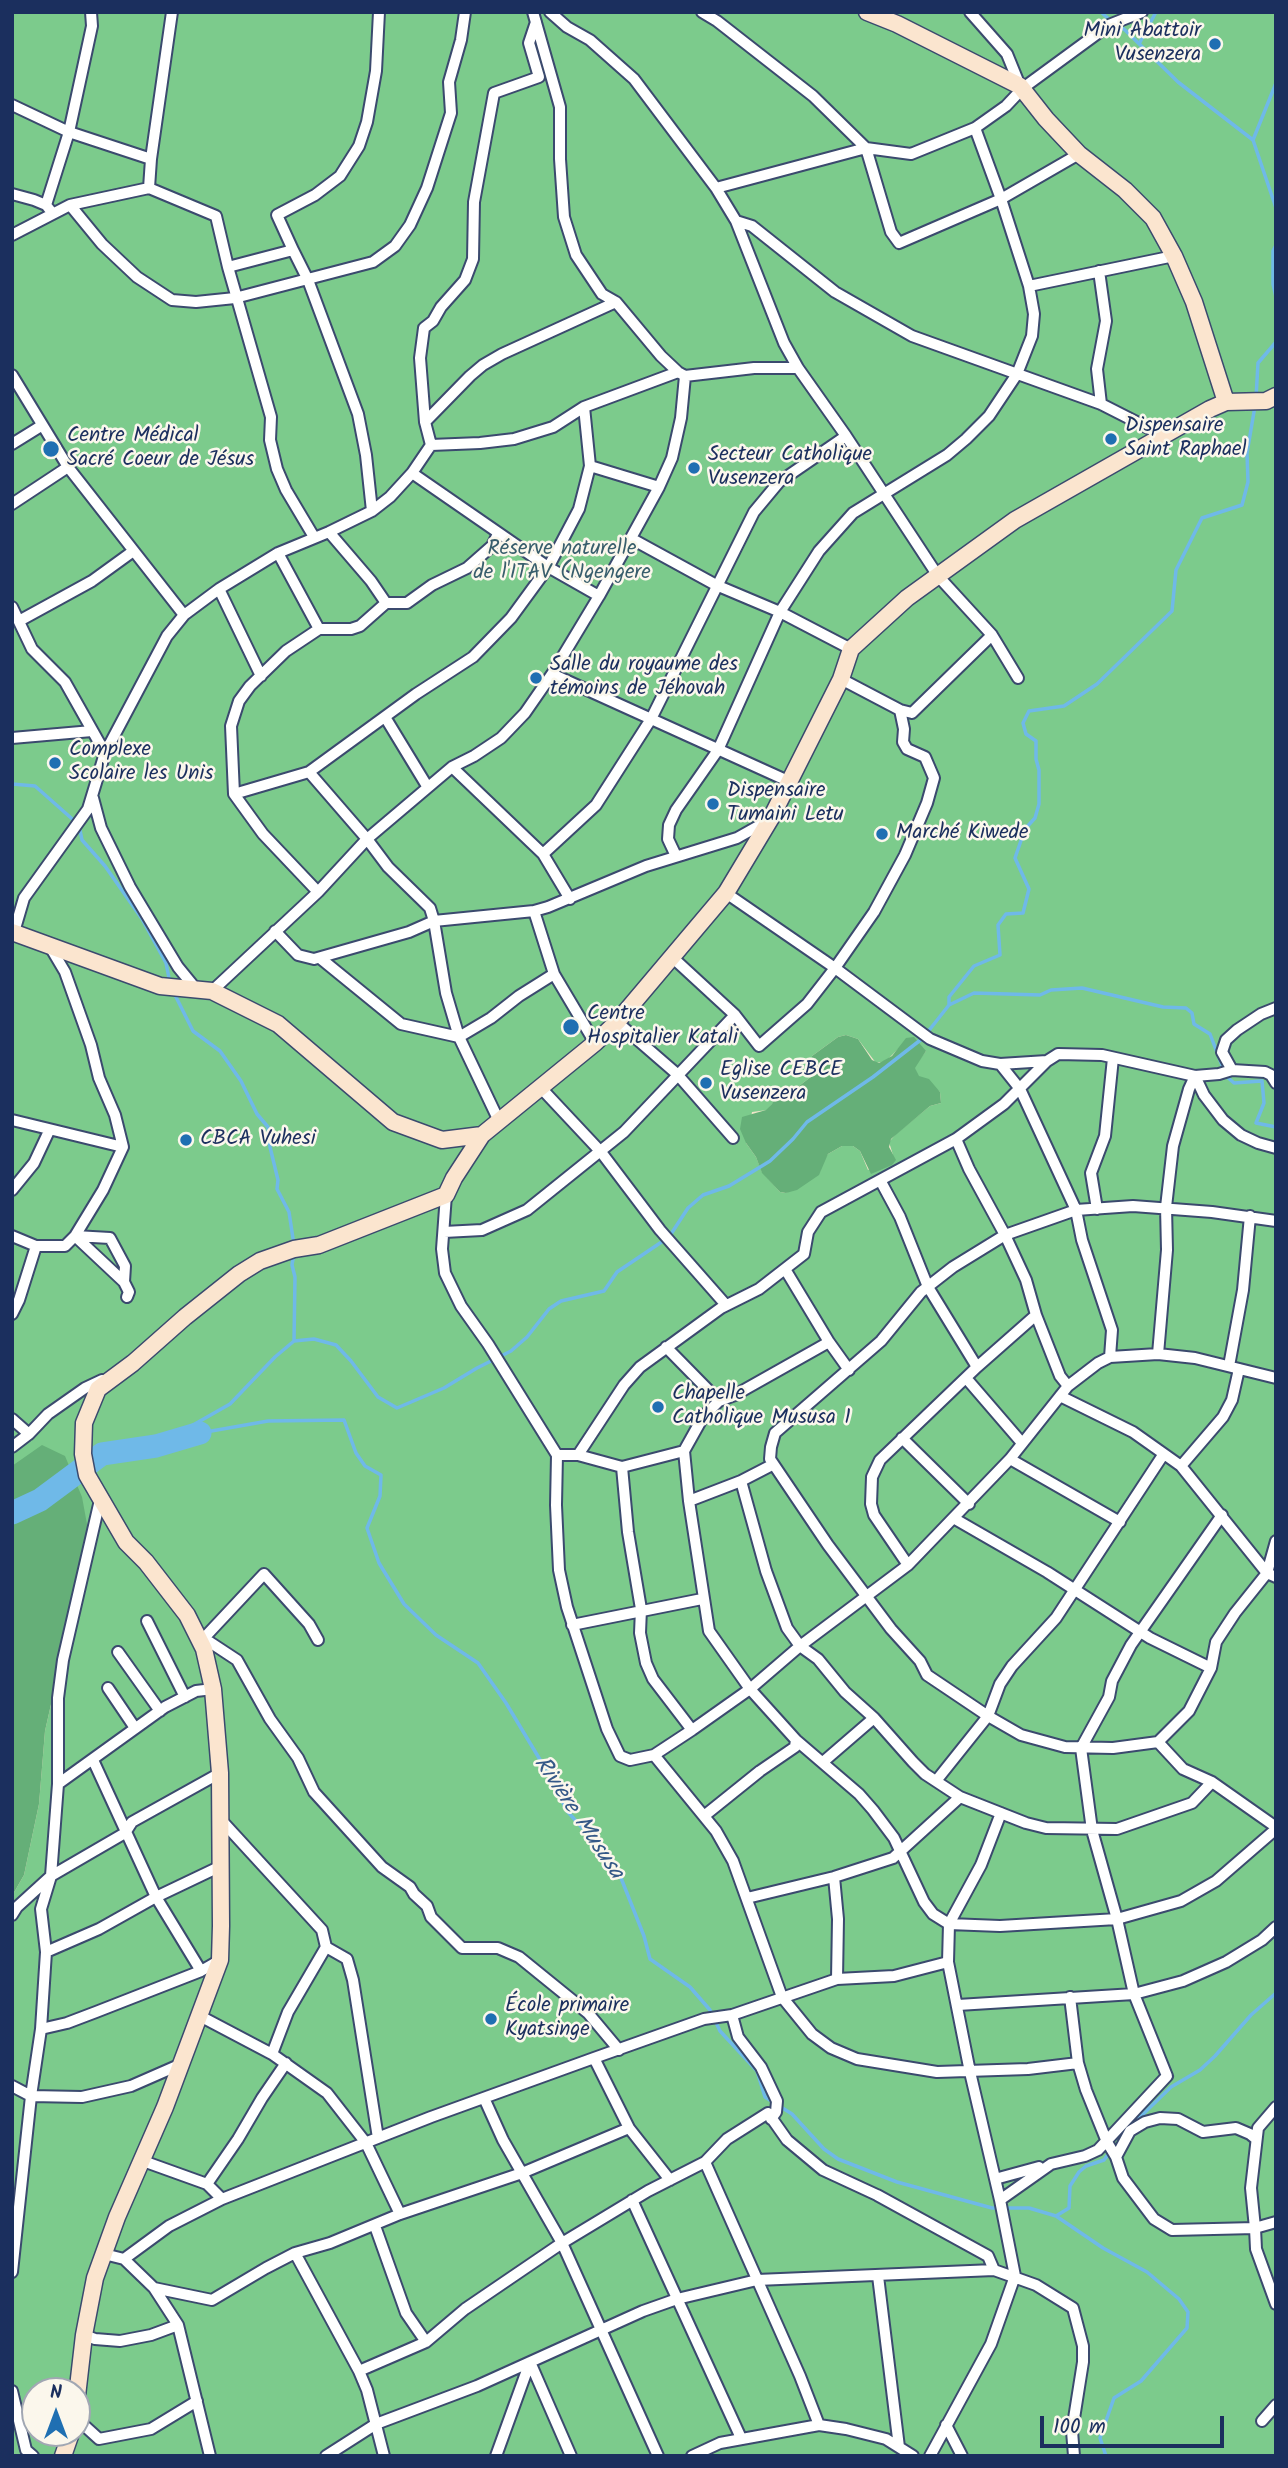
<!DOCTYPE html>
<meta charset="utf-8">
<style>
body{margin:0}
#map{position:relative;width:1288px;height:2468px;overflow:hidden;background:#f0e5c9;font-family:Kalam,sans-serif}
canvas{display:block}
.frame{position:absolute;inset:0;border:14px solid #1b2f5e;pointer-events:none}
.north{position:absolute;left:21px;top:2377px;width:70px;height:70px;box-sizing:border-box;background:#fbf7ec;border:2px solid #a1a7b3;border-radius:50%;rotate:0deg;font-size:19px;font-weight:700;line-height:28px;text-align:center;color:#1b2f5e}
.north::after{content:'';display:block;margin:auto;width:24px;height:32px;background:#1f6fb2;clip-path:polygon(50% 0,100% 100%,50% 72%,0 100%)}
.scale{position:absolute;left:1040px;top:2416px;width:184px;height:32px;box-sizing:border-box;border:4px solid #1b2f5e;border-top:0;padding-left:9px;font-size:21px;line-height:24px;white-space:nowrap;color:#1b2f5e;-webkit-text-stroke:5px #fbf7ec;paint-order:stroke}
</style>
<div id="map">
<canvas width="1288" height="2468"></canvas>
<div class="frame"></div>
<div class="north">N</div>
<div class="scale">100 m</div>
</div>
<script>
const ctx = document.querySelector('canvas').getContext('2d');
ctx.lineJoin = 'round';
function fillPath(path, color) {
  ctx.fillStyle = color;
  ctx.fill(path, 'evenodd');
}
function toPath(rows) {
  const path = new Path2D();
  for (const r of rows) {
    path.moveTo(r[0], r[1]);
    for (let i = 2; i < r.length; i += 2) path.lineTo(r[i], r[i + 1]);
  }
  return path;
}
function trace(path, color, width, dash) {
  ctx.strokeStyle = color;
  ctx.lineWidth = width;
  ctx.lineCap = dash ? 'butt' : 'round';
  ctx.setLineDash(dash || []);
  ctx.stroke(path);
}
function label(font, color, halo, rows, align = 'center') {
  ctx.font = font + ' Kalam,sans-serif';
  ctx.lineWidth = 5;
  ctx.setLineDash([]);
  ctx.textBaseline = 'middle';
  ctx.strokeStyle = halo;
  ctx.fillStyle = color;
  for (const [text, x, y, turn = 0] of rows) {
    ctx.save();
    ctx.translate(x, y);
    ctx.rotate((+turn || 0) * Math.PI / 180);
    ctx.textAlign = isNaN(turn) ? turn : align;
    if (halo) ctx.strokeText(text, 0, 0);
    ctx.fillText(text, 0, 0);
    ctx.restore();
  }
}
fillPath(toPath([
 [12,12,1276,12,1276,2456,12,2456,12,1896,24,1875,39,1804,45,1731,89,1535,12,1466],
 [846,1035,858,1039,876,1063,886,1061,898,1049,926,1051,914,1067,918,1076,940,1092,941,1103,930,1106,896,1134,889,1142,893,1155,868,1170,860,1151,853,1146,842,1146,828,1154,821,1164,820,1172,786,1193,780,1192,762,1172,756,1157,746,1143,752,1112,767,1110,787,1087,799,1086,812,1076,812,1056,838,1037],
 [35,2391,77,2391,77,2433,35,2433]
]), '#7ccb8c');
fillPath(toPath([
 [846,1035,858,1039,872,1060,879,1063,892,1056,906,1038,914,1037,926,1051,915,1068,919,1076,929,1079,940,1092,941,1103,930,1106,891,1139,889,1147,896,1160,892,1165,871,1174,860,1151,853,1146,842,1146,828,1154,819,1175,797,1190,786,1193,780,1192,762,1173,756,1157,746,1143,740,1129,742,1117,766,1110,772,1104,777,1094,787,1087,799,1086,812,1076,812,1056,838,1037],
 [42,1445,65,1456,82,1497,89,1535,45,1731,39,1804,24,1875,12,1896,12,1466]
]), '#65af78');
trace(toPath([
 [1101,12,1111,21],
 [1118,25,1125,30,1178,82,1253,140,1276,208],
 [1139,44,1156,12],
 [1253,140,1276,83],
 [1276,245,1273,251,1273,284,1276,297],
 [1256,398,1258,363,1276,342],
 [12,784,35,786,79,825,82,840,105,866,142,919,166,963,170,983],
 [174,993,193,1031,220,1051,241,1081,257,1114,268,1127,270,1147,278,1180,277,1189,289,1212,294,1245],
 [949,1005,949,997,974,966,1000,955,998,925,1006,914,1023,913,1029,889,1015,858,1025,829,1035,818,1039,804,1039,770,1036,759,1036,741,1026,734,1023,723,1029,711,1064,706,1097,684,1172,611,1176,570,1202,518,1242,505,1248,482,1247,453,1255,406],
 [294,1341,295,1277,292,1265,294,1253],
 [200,1433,268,1421,344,1420,356,1453,365,1466,381,1475,380,1496,367,1528,379,1563,404,1604,436,1635,478,1663,506,1703,548,1773,567,1811,586,1832,621,1878,644,1936,650,1959,690,1987,710,2010,720,2031,757,2071,765,2097,792,2114,824,2149,838,2159,897,2182,992,2208,1029,2208,1056,2216,1103,2248,1147,2272,1179,2299,1188,2312,1187,2328,1141,2381,1114,2398,1100,2438,1106,2456],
 [156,1446,230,1404,275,1357,294,1341,314,1339,336,1345,351,1361,378,1397,397,1408,444,1388,477,1368,511,1351,527,1337,549,1309,561,1301,604,1291,617,1272,669,1237,688,1208,703,1195,729,1186,770,1161,793,1139,807,1122,873,1077,923,1038,949,1005,974,993,1040,995,1051,990,1082,988,1163,1007,1186,1008,1192,1013,1194,1024,1210,1034,1226,1076,1234,1083,1262,1081,1264,1103,1256,1123,1276,1127],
 [1134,2123,1171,2087,1200,2070,1215,2056,1251,2015,1276,1993],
 [1056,2216,1069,2208,1070,2186,1079,2172,1086,2166,1104,2160,1109,2153]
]), '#6fb9e8', 3.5);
trace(toPath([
 [12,1513,40,1500,102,1454,156,1446,200,1433]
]), '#6fb9e8', 23);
const street = toPath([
 [533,12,560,107,560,159,564,217,576,255,602,294,616,302,661,356,678,372,685,376,754,368,798,368],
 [550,12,567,27,590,40,634,79,716,188,736,221,784,343,798,368,846,436,938,576,992,635,1018,678],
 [702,12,717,21,813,96,866,148,891,232,899,243,1001,199,1079,154],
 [970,12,1007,54,1020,86],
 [12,105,69,132,151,159],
 [149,188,216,216,228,267,293,250,277,215,315,195,340,176,359,146,367,122,376,71,379,12],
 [716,188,866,148,911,154,975,128,1006,106,1023,88,1109,25,1142,12],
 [12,194,34,200,46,205,50,210],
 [46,205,69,132,92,26,91,12],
 [70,205,102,244,137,277,172,300,196,302,235,298,373,262,395,246,410,225,427,188,451,113,449,82,461,40,465,12],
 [736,221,752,226,835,292,912,336,1101,404,1164,436],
 [12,235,70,205,149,188,151,159,172,12],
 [293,250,308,280,358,414,366,455,372,511],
 [228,267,271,417,270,440,277,469,286,490,314,537],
 [1099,271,1106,321,1097,369,1101,404],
 [1029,286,1174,256],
 [12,375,68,467,184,615],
 [425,422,470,376,483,365,502,354,616,302],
 [12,444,41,426],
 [431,445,480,443,514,439,553,427,584,407,678,372],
 [590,466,659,487],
 [412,473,548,567,599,596],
 [12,504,68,467],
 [329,532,371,581,386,603],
 [632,539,716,585,780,612,851,649],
 [278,553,319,629],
 [219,589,261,676],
 [12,607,32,649,65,682,105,753],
 [19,621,92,581,132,552],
 [552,674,788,781],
 [900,710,912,713,992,635],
 [385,717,427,786],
 [12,738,92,731],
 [452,767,543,854,570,899],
 [309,772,367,839,388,867,430,908,434,921,534,911,548,907,646,866,737,838,769,820],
 [234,794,309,772,416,694,473,657,511,618,549,566,579,509,590,466,584,407],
 [93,798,101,828,130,887,178,967,196,989],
 [543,854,596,805,651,719,754,512,779,482,846,436],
 [676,856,668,839,669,825,676,810,718,750,780,612,819,551,853,513,947,455,966,439,989,416,1017,374,1032,336,1034,314,1029,286,1001,199,975,128],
 [318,892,263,834,234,794,231,726,239,701,250,686,286,651,319,629,351,629,360,626,386,603,407,603,432,585,467,568,492,546,498,534],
 [726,893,835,968,930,1039,982,1061,1000,1064,1047,1061,1058,1054,1102,1055,1195,1076,1219,1074,1232,1070,1265,1072,1271,1075,1276,1083],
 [534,911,554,974,595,1043],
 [275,931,298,955,314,959,409,932,434,921,446,993,459,1037,499,1121],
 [14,932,24,898,88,809,105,753,167,636,184,615,219,589,278,553,329,532,372,511,390,497,412,473,431,445,425,422,420,358,424,328,433,321,441,307,465,280,473,259,474,202,494,93,539,77,529,43,536,22],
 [49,945,65,972,91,1045,99,1078,115,1115,123,1147,103,1190,75,1236,110,1238,125,1266,124,1282],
 [672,957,735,1015,759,1046,807,1004,835,968,874,912,905,855,927,803,934,778,925,757,907,749,903,742,904,729,900,710,841,679],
 [320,958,401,1024,459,1037,491,1018,519,996,554,974],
 [212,991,318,892,367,839,452,767,474,756,501,738,525,713,552,674,599,596,659,487,672,458,681,418,685,376],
 [617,1022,677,1074,733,1138],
 [1000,1064,1020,1089,1076,1210,1082,1240,1112,1330,1110,1357],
 [1232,1070,1222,1052,1226,1040,1237,1030,1261,1014,1276,1008],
 [1195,1076,1204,1095,1223,1120,1241,1135,1258,1143,1276,1148],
 [541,1088,601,1152,660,1230,726,1305],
 [12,1120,123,1147],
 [956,1139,969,1169,1005,1235,1026,1280,1036,1315,1060,1376,1068,1386],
 [880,1180,900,1217,928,1287,977,1367],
 [12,1190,34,1163,49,1131],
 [446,1195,442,1249,445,1273,461,1306,488,1344,557,1455,556,1505,559,1570,567,1607,607,1729,620,1756,630,1760,654,1755,692,1730,750,1689,800,1646,908,1565,1010,1459,1068,1386,1098,1363,1110,1357,1158,1354,1195,1358,1276,1378],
 [1097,1209,1091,1173,1105,1136,1113,1058],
 [1276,1221,1212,1212,1133,1206,1076,1210,1005,1235,953,1267,921,1292,881,1341,775,1433,771,1447,770,1459,828,1545,891,1629,920,1661,927,1675,988,1716,1021,1735,1065,1747,1113,1748,1158,1742,1189,1711,1211,1668,1216,1642,1235,1613,1267,1573,1276,1541],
 [444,1232,482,1230,527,1210,624,1132,735,1015],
 [12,1236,36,1246,65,1246,75,1236,124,1282,129,1292,127,1297],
 [785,1269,829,1342,735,1395,719,1401,703,1417,684,1451,689,1501,709,1631,750,1689,796,1740,859,1794,873,1810,894,1838,924,1902,933,1914,949,1924,1000,1926,1117,1919,1181,1901,1216,1881,1276,1829],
 [12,1314,19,1300,36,1246],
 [829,1342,849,1370],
 [666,1347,719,1401],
 [1158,1354,1167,1250,1166,1207,1173,1146,1189,1089,1195,1076],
 [1229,1366,1243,1290,1250,1216],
 [966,1378,1022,1443],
 [1060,1396,1133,1432,1181,1466,1267,1573,1276,1577],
 [12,1419,29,1434],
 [902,1438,969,1504],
 [12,1447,29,1434,48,1414,85,1388,102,1380],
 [557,1455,578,1455,622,1467,684,1451],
 [578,1455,624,1385,640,1367,721,1308,759,1289,804,1254,808,1232,821,1212,956,1139,1004,1104,1047,1061],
 [1010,1459,1120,1522],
 [1181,1466,1223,1417,1232,1400,1239,1369],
 [622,1467,628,1532,641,1609,640,1633,646,1663,653,1679,692,1730],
 [741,1481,766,1571,787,1628,800,1646,818,1659,845,1692,874,1718,913,1762,925,1774,960,1797,1026,1823,1046,1828,1117,1829,1192,1803,1212,1782],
 [689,1501,741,1481,772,1465],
 [955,1519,1047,1572,1150,1638,1211,1668],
 [908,1565,874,1515,871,1504,872,1477,880,1460,977,1367,1036,1315],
 [147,1621,185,1697],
 [572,1625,702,1599],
 [199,1635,237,1660,270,1719,298,1758,314,1792,382,1867,410,1887,414,1894,427,1906,431,1917,462,1948,498,1948,519,1957,588,2013,619,2050],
 [204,1638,264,1574,309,1624,318,1640],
 [118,1652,160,1711],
 [108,1688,135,1728],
 [1158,1742,1183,1769,1212,1782,1276,1827],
 [654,1755,716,1831,733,1861,782,1997,812,2034,831,2048,857,2059,937,2072,1028,2069,1078,2063],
 [93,1760,156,1897,201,1971],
 [823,1762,874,1718],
 [936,1781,988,1716,1000,1684,1012,1666,1056,1618,1163,1455],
 [58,1784,165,1707,196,1691,213,1689],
 [704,1816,760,1771,795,1747,796,1740],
 [222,1821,322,1930,326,1947,347,1959,353,1980,378,2138],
 [834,1877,838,1919,837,1979],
 [747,1898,834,1877,893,1858,960,1797],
 [12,1915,17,1907,51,1876,125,1833,132,1822,220,1773],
 [46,1952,99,1929,156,1897,221,1866],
 [1070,1997,1078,2063,1086,2090,1107,2142,1116,2157,1123,2178,1154,2219,1172,2230,1255,2228,1256,2249,1276,2304],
 [958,2005,1134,1994,1183,1981,1226,1962,1262,1940,1276,1927],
 [198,2015,272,2054,327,2093,366,2143,400,2214],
 [732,2015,738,2037,761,2067,777,2101,776,2112,771,2119],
 [41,2029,67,2023,96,2012,201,1971,220,1960],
 [272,2054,288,2012,326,1947],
 [594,2058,629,2128,670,2180],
 [12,2086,31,2096,82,2097,131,2086,179,2065],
 [484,2098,503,2140,562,2243,658,2456],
 [1276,2107,1258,2128,1251,2188,1255,2228,1276,2222],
 [1116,2157,1130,2131,1145,2122,1160,2118,1178,2119,1203,2132,1236,2128,1250,2134,1256,2139],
 [143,2161,207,2184,222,2199],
 [705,2162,800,2376,819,2425],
 [995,2179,1039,2167],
 [207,2184,238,2139,262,2098,286,2063],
 [632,2200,741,2438],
 [1000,2200,1051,2164,1085,2156,1098,2150,1167,2076,1134,1994,1117,1919,1092,1830,1081,1748,1109,1697,1112,1681,1131,1645,1222,1515],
 [375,2226,406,2313,426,2342],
 [295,2253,359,2371,367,2390,384,2456],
 [104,2254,124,2259,154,2288,178,2325,210,2456],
 [124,2259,169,2226,222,2199,431,2117,594,2058,704,2019,732,2015,837,1979,894,1976,948,1962],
 [12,2272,31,2096,41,2029,46,1952,41,1909,51,1876,58,1784,58,1698,63,1660,100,1500],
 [878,2276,899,2447],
 [154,2288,212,2300,266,2268,295,2253,330,2243,400,2214,522,2173,629,2128],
 [84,2335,95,2339,120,2341,151,2335,178,2325],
 [530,2362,571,2456],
 [359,2371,426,2342,465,2309,562,2243,648,2191,705,2162,727,2139,768,2113,787,2140,823,2170,877,2195,988,2256,994,2270],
 [12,2391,26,2450,33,2456],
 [77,2419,99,2439,151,2429,197,2401],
 [1262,2421,1276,2405],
 [946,2425,962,2456],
 [326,2456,376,2424,477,2386,643,2311,677,2299,757,2280,994,2270,1036,2285,1073,2308,1083,2346,1083,2362,1072,2431,1074,2456],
 [496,2456,530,2362],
 [692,2456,720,2443,819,2425,846,2429,886,2439,913,2456],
 [930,2456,991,2344,1015,2276,1000,2200,970,2072,948,1962,949,1924,981,1865,1001,1813]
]);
const secondary = toPath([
 [867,12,897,24,1020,86,1046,119,1079,154,1125,190,1153,218,1174,256,1194,302,1226,402],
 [12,932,160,986,212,991,278,1024,393,1122,442,1140,482,1135],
 [77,2396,84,2335,95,2278,117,2217,165,2107,220,1960,221,1926,220,1773,213,1689,204,1649,187,1615,146,1562,126,1542,87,1475,83,1454,84,1423,98,1389,133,1363,185,1317,239,1274,260,1261,294,1249,319,1245,446,1195,454,1178,482,1135,595,1043,617,1022,726,893,771,818,841,679,851,649,907,598,1015,520,1210,409,1226,402,1266,401,1276,396],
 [63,2456,71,2433]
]);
trace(street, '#3b4a6e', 14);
trace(secondary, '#3b4a6e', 19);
trace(street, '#fff', 10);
trace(secondary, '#fbe5cf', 16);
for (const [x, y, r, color] of [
 [1215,44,7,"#1f6fb2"],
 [1111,439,7,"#1f6fb2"],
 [51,449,9,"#1f6fb2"],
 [694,468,7,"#1f6fb2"],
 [536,678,7,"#1f6fb2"],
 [55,763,7,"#1f6fb2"],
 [713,804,7,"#1f6fb2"],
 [882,834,7,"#1f6fb2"],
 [571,1027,9,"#1f6fb2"],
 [706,1083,7,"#1f6fb2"],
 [186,1140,7,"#1f6fb2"],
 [658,1407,7,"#1f6fb2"],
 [491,2019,7,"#1f6fb2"]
]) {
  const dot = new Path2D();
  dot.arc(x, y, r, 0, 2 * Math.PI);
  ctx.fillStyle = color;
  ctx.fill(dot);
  trace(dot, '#fbf7ec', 2.5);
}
label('21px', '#1b2f5e', '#fbf7ec', [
 ["Mini Abattoir",1201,32,"right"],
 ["Vusenzera",1201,56,"right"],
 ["Dispensaire",1125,427],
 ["Saint Raphael",1125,451],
 ["Centre Médical",67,437],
 ["Sacré Coeur de Jésus",67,461],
 ["Secteur Catholique",708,456],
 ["Vusenzera",708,480],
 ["Salle du royaume des",550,666],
 ["témoins de Jéhovah",550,690],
 ["Complexe",69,751],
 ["Scolaire les Unis",69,775],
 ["Dispensaire",727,792],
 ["Tumaini Letu",727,816],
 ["Marché Kiwede",896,834],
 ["Centre",587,1015],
 ["Hospitalier Katali",587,1039],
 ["Eglise CEBCE",720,1071],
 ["Vusenzera",720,1095],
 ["CBCA Vuhesi",200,1140],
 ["Chapelle",672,1395],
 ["Catholique Mususa 1",672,1419],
 ["École primaire",505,2007],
 ["Kyatsinge",505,2031]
], 'left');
label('21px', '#385e6c', '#fbf7ec', [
 ["Réserve naturelle",562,550],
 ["de l'ITAV (Ngengere",562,574]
]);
label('italic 23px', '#345887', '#fbf7ec', [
 ["Rivière Mususa",577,1819,56]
]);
</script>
